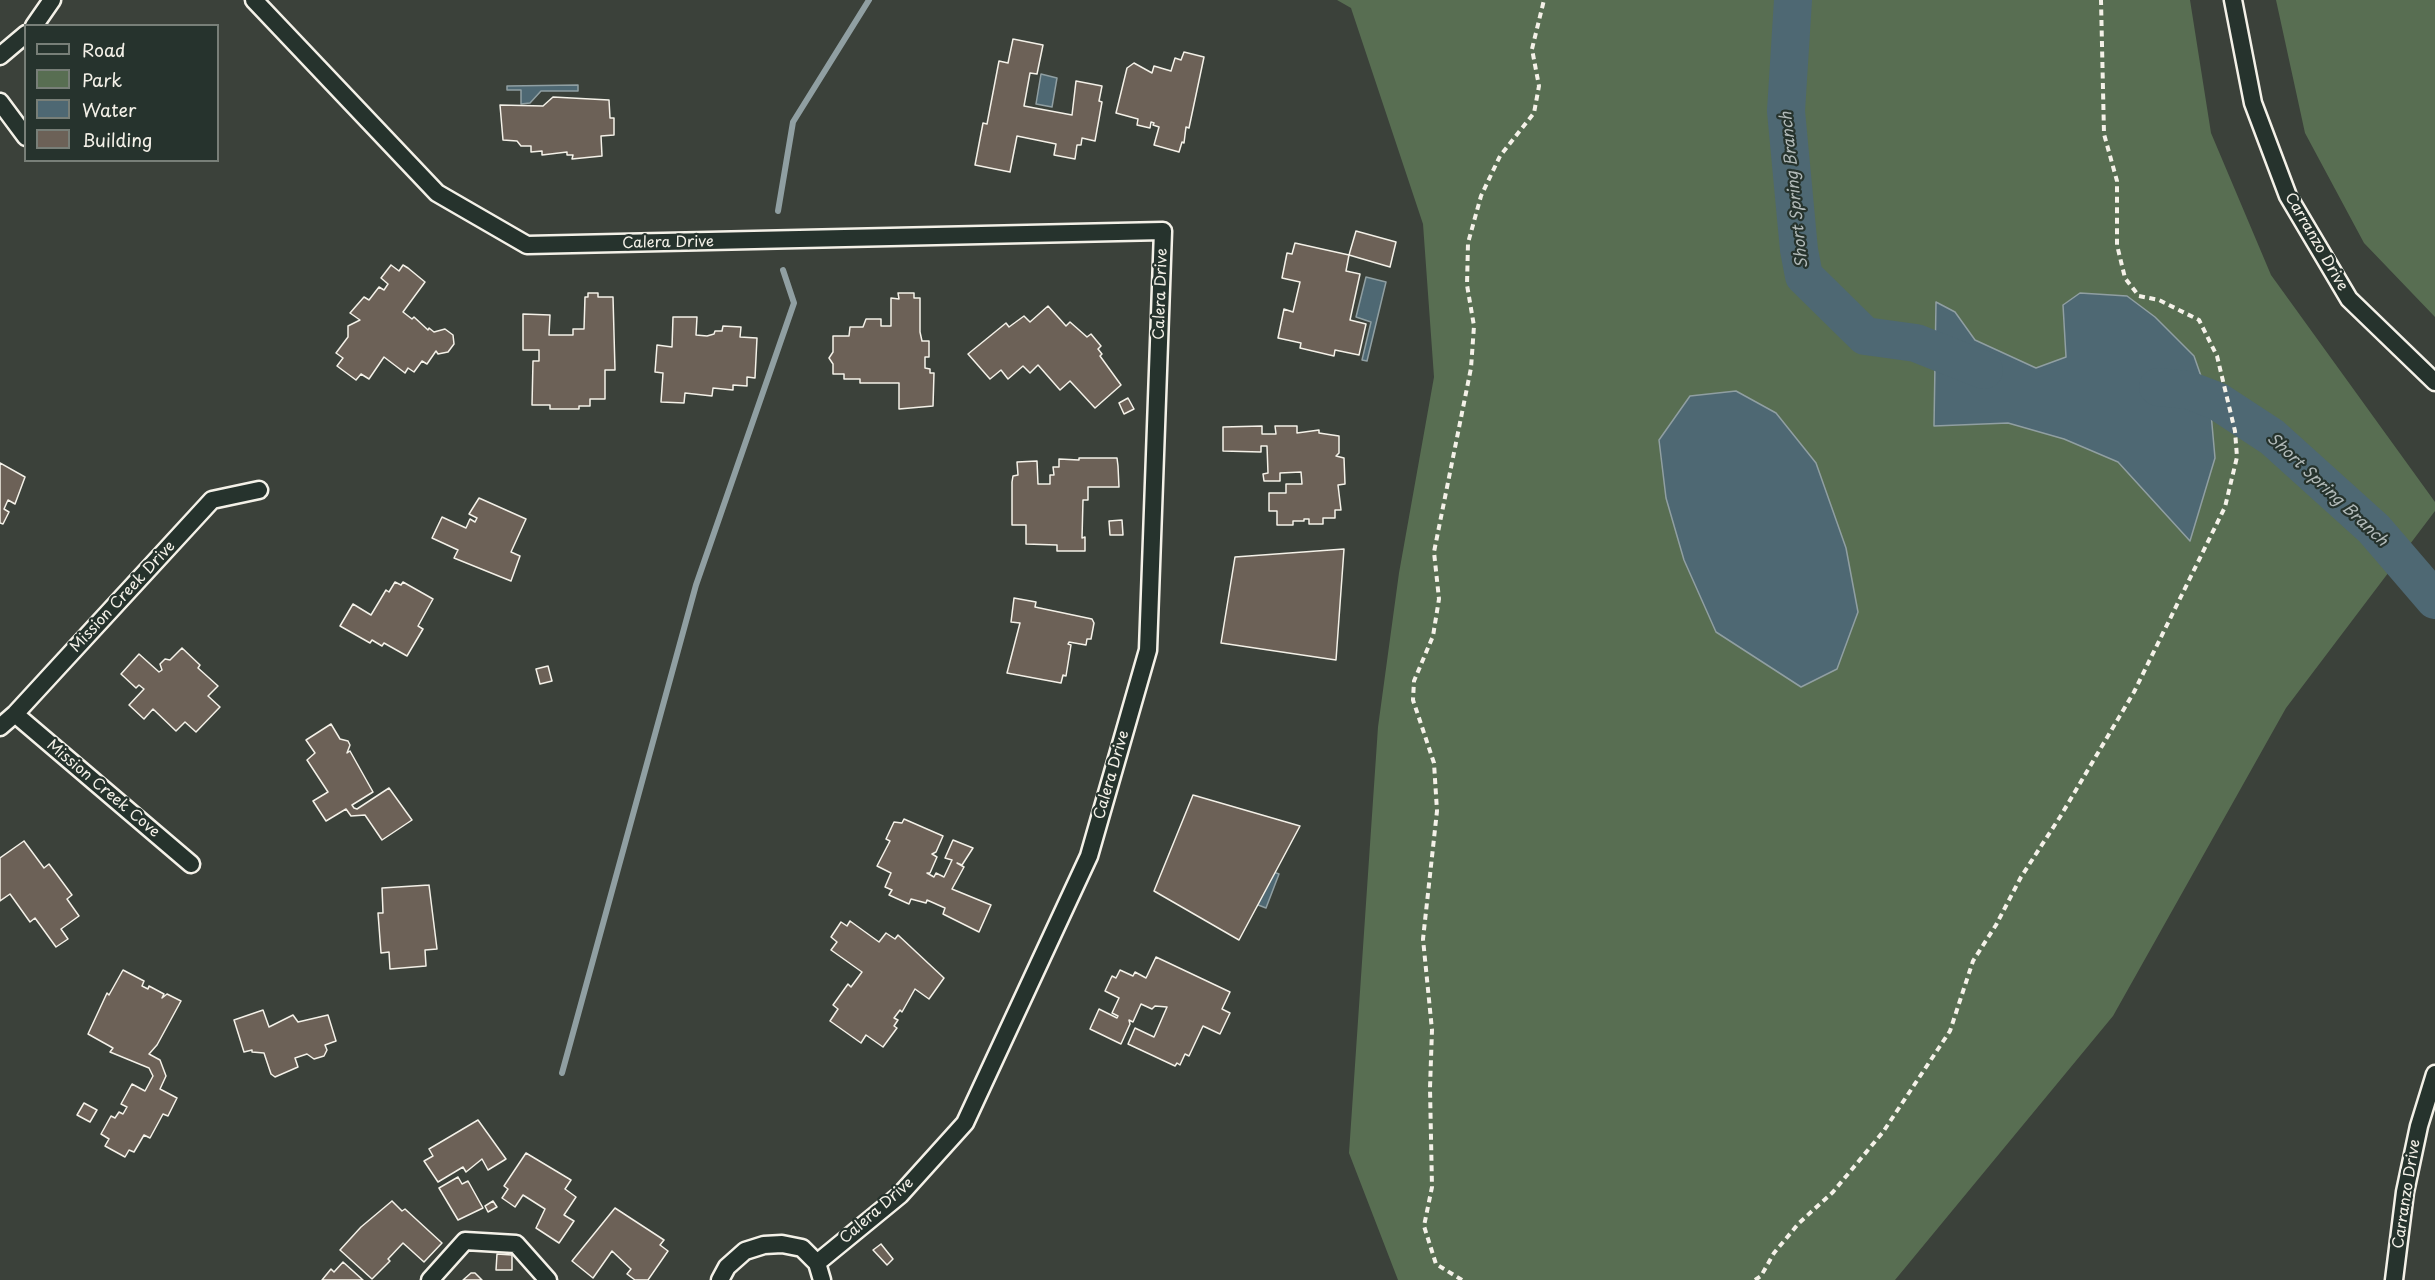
<!DOCTYPE html>
<style>
body{margin:0}
#map{position:relative;width:2435px;height:1280px;overflow:hidden;background:#3b413a;font-family:"Playpen Sans",sans-serif}
canvas{display:block}
.legend{position:absolute;left:24px;top:24px;width:195px;height:138px;box-sizing:border-box;background:#26332d;border:2px solid #787f78;margin:0;padding:8px 10px;list-style:none;font-size:18px;color:#f4f1e8}
.legend li{display:flex;align-items:center;gap:12px;height:30px}
.legend b{width:30px;border:2px solid #787f78}
</style>
<div id="map">
<canvas width="2435" height="1280"></canvas>
<ul class="legend">
<li><b style="height:8px;background:#26332d"></b>Road</li>
<li><b style="height:16px;background:#586e52"></b>Park</li>
<li><b style="height:16px;background:#4e6873"></b>Water</li>
<li><b style="height:16px;background:#6c6157"></b>Building</li>
</ul>
</div>
<script>
const ctx = document.querySelector('canvas').getContext('2d');
ctx.lineJoin = 'round';
function fillPath(path, color) {
  ctx.fillStyle = color;
  ctx.fill(path, 'evenodd');
}
function toPath(rows) {
  const path = new Path2D();
  for (const r of rows) {
    path.moveTo(r[0], r[1]);
    for (let i = 2; i < r.length; i += 2) path.lineTo(r[i], r[i + 1]);
  }
  return path;
}
function trace(path, color, width, dash) {
  ctx.strokeStyle = color;
  ctx.lineWidth = width;
  ctx.lineCap = dash ? 'butt' : 'round';
  ctx.setLineDash(dash || []);
  ctx.stroke(path);
}
function label(font, color, halo, rows, align = 'center') {
  ctx.font = font + ' "Playpen Sans",sans-serif';
  ctx.lineWidth = 4.5;
  ctx.setLineDash([]);
  ctx.textBaseline = 'middle';
  ctx.strokeStyle = halo;
  ctx.fillStyle = color;
  for (const [text, x, y, turn = 0] of rows) {
    ctx.save();
    ctx.translate(x, y);
    ctx.rotate((+turn || 0) * Math.PI / 180);
    ctx.textAlign = isNaN(turn) ? turn : align;
    if (halo) ctx.strokeText(text, 0, 0);
    ctx.fillText(text, 0, 0);
    ctx.restore();
  }
}
fillPath(toPath([
 [1337,0,2190,0,2211,133,2271,275,2435,502,2435,511,2286,708,2113,1016,1895,1280,1398,1280,1349,1153,1378,727,1399,573,1434,377,1423,224,1351,8],
 [2276,0,2435,0,2435,317,2364,243,2305,133]
]), '#586e52');
const water = toPath([
 [1041,74,1057,78,1052,107,1036,104,1041,74],
 [578,85,578,91,541,91,530,103,521,104,521,90,507,90,507,86,578,85],
 [1366,277,1386,282,1367,361,1362,360,1371,322,1356,317,1366,277],
 [2080,293,2127,296,2155,317,2194,356,2210,402,2215,458,2190,541,2118,462,2064,439,2008,423,1934,426,1936,302,1955,312,1975,340,2036,368,2066,357,2063,305,2080,293],
 [1736,391,1776,413,1816,463,1846,548,1858,612,1837,669,1801,687,1716,632,1684,560,1666,498,1659,440,1690,396,1736,391],
 [1271,871,1279,874,1266,908,1253,903,1271,871]
]);
fillPath(water, '#4e6873');
trace(water, '#909fa2', 1.5);
trace(toPath([
 [778,211,793,122,869,0],
 [562,1073,696,585,794,303,783,270]
]), '#909fa2', 6);
trace(toPath([
 [1793,0,1786,111,1799,250,1804,276,1865,336,1916,343,1984,370],
 [2158,387,2188,390,2217,401,2272,437,2374,529,2435,600]
]), '#4e6873', 38);
const building = toPath([
 [1013,39,1043,45,1037,74,1030,73,1024,106,1072,115,1076,81,1102,86,1099,101,1102,102,1095,141,1082,138,1081,145,1077,145,1075,159,1054,155,1056,144,1017,136,1010,172,975,165,983,123,987,124,999,61,1008,63,1013,39],
 [1184,52,1204,57,1189,128,1186,127,1184,143,1182,142,1179,152,1154,145,1159,127,1153,125,1154,123,1151,122,1150,128,1137,125,1138,119,1116,113,1127,68,1134,63,1152,73,1154,66,1171,71,1175,58,1181,60,1184,52],
 [553,97,609,100,610,118,614,118,614,135,601,136,602,156,572,159,573,155,567,155,567,152,542,155,542,151,531,152,531,146,521,146,517,141,503,140,500,105,543,106,553,97],
 [1356,231,1396,242,1390,267,1349,255,1356,231],
 [1295,243,1349,255,1346,271,1360,274,1350,320,1366,324,1359,355,1335,350,1334,356,1300,348,1301,343,1278,338,1284,309,1293,312,1300,282,1282,278,1287,253,1292,254,1295,243],
 [391,265,399,271,403,265,408,268,425,282,403,312,412,319,414,317,428,330,429,328,434,332,445,329,453,335,454,344,448,352,438,354,436,351,427,364,422,361,414,372,408,368,405,373,384,357,369,379,361,374,356,380,337,366,343,358,336,353,348,337,348,326,360,320,350,313,364,297,369,300,379,287,384,290,388,284,381,278,391,265],
 [588,293,598,293,598,297,613,297,615,370,605,370,605,399,590,399,590,406,579,406,579,409,550,409,550,405,532,405,533,361,539,361,539,350,523,350,523,314,550,315,549,335,573,335,573,329,584,329,585,297,588,297,588,293],
 [898,293,914,293,914,298,920,298,920,332,922,341,929,341,929,357,925,357,925,368,930,369,930,373,934,373,933,406,899,409,899,383,860,383,860,379,844,379,844,374,833,374,833,364,829,358,833,352,833,336,849,336,850,327,863,327,866,319,881,319,881,326,891,326,891,298,899,299,898,293],
 [1048,306,1066,326,1070,322,1087,337,1091,334,1101,346,1098,349,1102,354,1100,356,1121,385,1095,408,1070,381,1060,390,1038,365,1030,373,1023,366,1008,379,1001,370,990,379,968,354,1006,323,1009,327,1024,316,1030,322,1048,306],
 [673,317,697,317,696,335,707,336,714,334,715,331,722,331,723,326,741,327,740,337,757,338,755,378,747,377,747,386,733,385,733,390,713,388,712,396,685,393,684,403,661,402,663,373,655,372,657,345,672,347,673,317],
 [1128,398,1134,409,1124,414,1119,403,1128,398],
 [1262,426,1262,434,1276,434,1275,426,1297,426,1297,433,1319,430,1319,433,1339,436,1339,453,1336,456,1344,458,1345,484,1338,485,1341,510,1335,510,1335,518,1323,518,1323,524,1309,524,1309,519,1304,519,1304,521,1293,521,1293,525,1277,525,1277,511,1269,511,1269,493,1286,493,1286,484,1302,484,1301,472,1280,473,1280,481,1264,481,1263,474,1268,473,1267,446,1261,446,1261,452,1223,451,1223,427,1262,426],
 [1079,458,1117,458,1118,466,1119,487,1088,487,1088,500,1083,500,1082,538,1085,537,1085,551,1057,551,1057,545,1026,544,1026,525,1012,525,1012,482,1013,476,1018,475,1017,462,1037,461,1038,484,1050,484,1050,475,1054,475,1053,467,1059,467,1059,459,1079,460,1079,458],
 [0,463,25,477,15,504,8,500,4,509,9,512,3,524,0,523,0,463],
 [479,498,526,519,511,552,520,556,511,581,454,558,458,550,432,538,442,517,466,528,470,519,475,522,477,518,469,514,479,498],
 [1122,520,1123,535,1110,535,1109,521,1122,520],
 [1344,549,1336,660,1221,643,1235,557,1344,549],
 [395,582,401,585,403,582,433,599,418,626,423,629,407,656,384,643,382,646,372,640,370,643,340,626,353,604,371,615,386,590,389,592,395,582],
 [1014,598,1036,602,1035,607,1092,619,1094,623,1091,639,1087,639,1086,645,1069,642,1068,644,1071,645,1066,676,1063,675,1061,683,1007,673,1020,623,1011,622,1014,598],
 [182,648,200,665,198,668,218,686,208,696,220,707,196,732,185,722,176,731,153,709,144,719,129,705,144,689,139,685,136,688,121,674,139,654,159,672,162,670,160,664,165,659,170,660,182,648],
 [548,666,552,681,540,684,536,669,548,666],
 [331,724,340,739,348,741,350,745,347,753,350,751,373,792,352,805,354,808,357,809,389,788,412,820,382,840,365,815,351,816,346,809,326,821,313,801,328,792,307,760,315,753,306,740,331,724],
 [1193,795,1300,826,1239,940,1154,891,1193,795],
 [904,819,943,836,936,852,932,854,937,857,930,873,927,873,934,877,936,873,944,877,952,860,945,858,953,840,973,848,962,865,957,863,964,867,952,889,991,905,979,932,943,914,945,908,927,900,926,903,911,899,909,904,889,895,892,890,885,887,891,873,877,866,890,841,886,839,894,822,902,823,904,819],
 [24,841,44,868,49,864,55,872,72,895,67,899,79,916,61,929,68,939,56,947,35,918,30,922,10,894,0,901,0,858,24,841],
 [429,885,437,949,425,950,426,966,390,969,389,952,381,953,378,913,383,913,382,888,429,885],
 [850,921,879,942,886,933,895,939,898,935,944,978,929,999,915,989,902,1012,900,1010,894,1018,898,1020,894,1026,897,1028,883,1047,866,1035,861,1043,830,1021,838,1009,833,1005,848,984,851,987,862,972,831,950,837,942,831,937,841,922,847,926,850,921],
 [1156,957,1230,992,1222,1009,1230,1013,1220,1034,1203,1026,1189,1056,1185,1054,1180,1065,1177,1063,1175,1066,1128,1044,1135,1028,1154,1037,1167,1007,1155,1006,1152,1009,1141,1004,1133,1022,1129,1020,1130,1024,1121,1044,1090,1029,1099,1009,1117,1018,1118,1016,1112,1013,1119,998,1105,991,1112,976,1116,978,1120,970,1133,976,1135,972,1146,978,1156,957],
 [123,970,144,981,142,986,148,989,149,986,164,994,162,998,167,994,181,1001,157,1045,149,1054,160,1060,166,1076,160,1089,177,1098,168,1116,163,1114,150,1138,144,1135,134,1152,129,1150,125,1157,105,1146,109,1139,101,1134,111,1116,115,1118,119,1112,123,1114,127,1107,121,1104,132,1084,145,1091,153,1076,149,1068,110,1052,113,1048,88,1034,107,993,109,995,123,970],
 [263,1010,269,1027,293,1015,298,1022,328,1015,336,1041,325,1045,327,1050,324,1056,314,1059,307,1054,295,1058,298,1067,275,1077,271,1074,264,1053,252,1052,252,1050,244,1052,234,1020,263,1010],
 [84,1103,97,1110,90,1122,77,1115,84,1103],
 [478,1120,506,1159,488,1170,482,1159,466,1172,463,1167,438,1182,424,1161,433,1156,429,1149,478,1120],
 [526,1153,571,1180,565,1189,576,1197,564,1215,574,1221,559,1243,536,1228,545,1209,523,1195,515,1207,502,1198,508,1189,504,1186,526,1153],
 [458,1177,462,1184,468,1181,483,1208,458,1220,439,1188,458,1177],
 [392,1201,402,1211,405,1209,442,1243,424,1262,403,1243,388,1259,390,1261,372,1279,340,1250,361,1227,392,1201],
 [493,1201,497,1207,488,1212,485,1206,493,1201],
 [615,1208,664,1240,660,1245,668,1251,648,1280,635,1280,627,1274,631,1269,612,1251,593,1278,572,1261,615,1208],
 [881,1244,893,1259,887,1265,873,1250,881,1244],
 [497,1254,512,1255,512,1270,496,1270,497,1254],
 [343,1262,363,1280,322,1280,331,1269,334,1272,343,1262],
 [471,1273,475,1273,482,1280,463,1280,471,1273]
]);
fillPath(building, '#6c6157');
trace(building, '#f4f1e8', 1.5);
const minor = toPath([
 [254,0,437,193,527,245,1163,231,1148,650,1089,856,965,1123,900,1195,817,1263],
 [2233,0,2253,103,2288,196,2349,299,2435,382],
 [34,26,52,0],
 [0,56,26,34],
 [0,102,26,137],
 [15,714,191,864],
 [0,727,15,714,212,500,259,490],
 [430,1280,465,1241,516,1244,548,1280],
 [720,1280,727,1267,745,1251,764,1245,782,1244,802,1248,817,1263,822,1280],
 [2394,1280,2405,1192,2419,1126,2435,1074]
]);
trace(minor, '#f4f1e8', 21);
trace(toPath([
 [1462,1280,1436,1264,1424,1226,1432,1187,1430,1088,1432,1030,1423,939,1437,811,1434,763,1413,700,1414,681,1433,636,1439,599,1434,552,1471,368,1474,326,1467,285,1468,243,1481,196,1500,156,1534,113,1539,86,1532,49,1544,0],
 [1755,1280,1761,1276,1774,1253,1799,1223,1833,1192,1883,1132,1950,1031,1973,961,1996,925,2021,877,2060,817,2134,692,2225,507,2237,457,2235,431,2217,356,2199,320,2159,300,2139,296,2125,278,2117,245,2117,181,2104,134,2101,0]
]), '#f4f1e8', 4, [6, 4.5]);
trace(minor, '#26332d', 16);
label('15px', '#f4f1e8', '#26332d', [
 ["Carranzo Drive",2316,242,60],
 ["Calera Drive",668,243,-1],
 ["Calera Drive",1161,294,-88],
 ["Mission Creek Drive",123,597,-47],
 ["Calera Drive",1112,775,-74],
 ["Mission Creek Cove",103,789,40],
 ["Carranzo Drive",2407,1194,-81],
 ["Calera Drive",877,1211,-41]
]);
label('italic 16px', '#b2bab9', '#26332d', [
 ["Short Spring Branch",1795,190,-96],
 ["Short Spring Branch",2327,490,43]
]);
</script>
